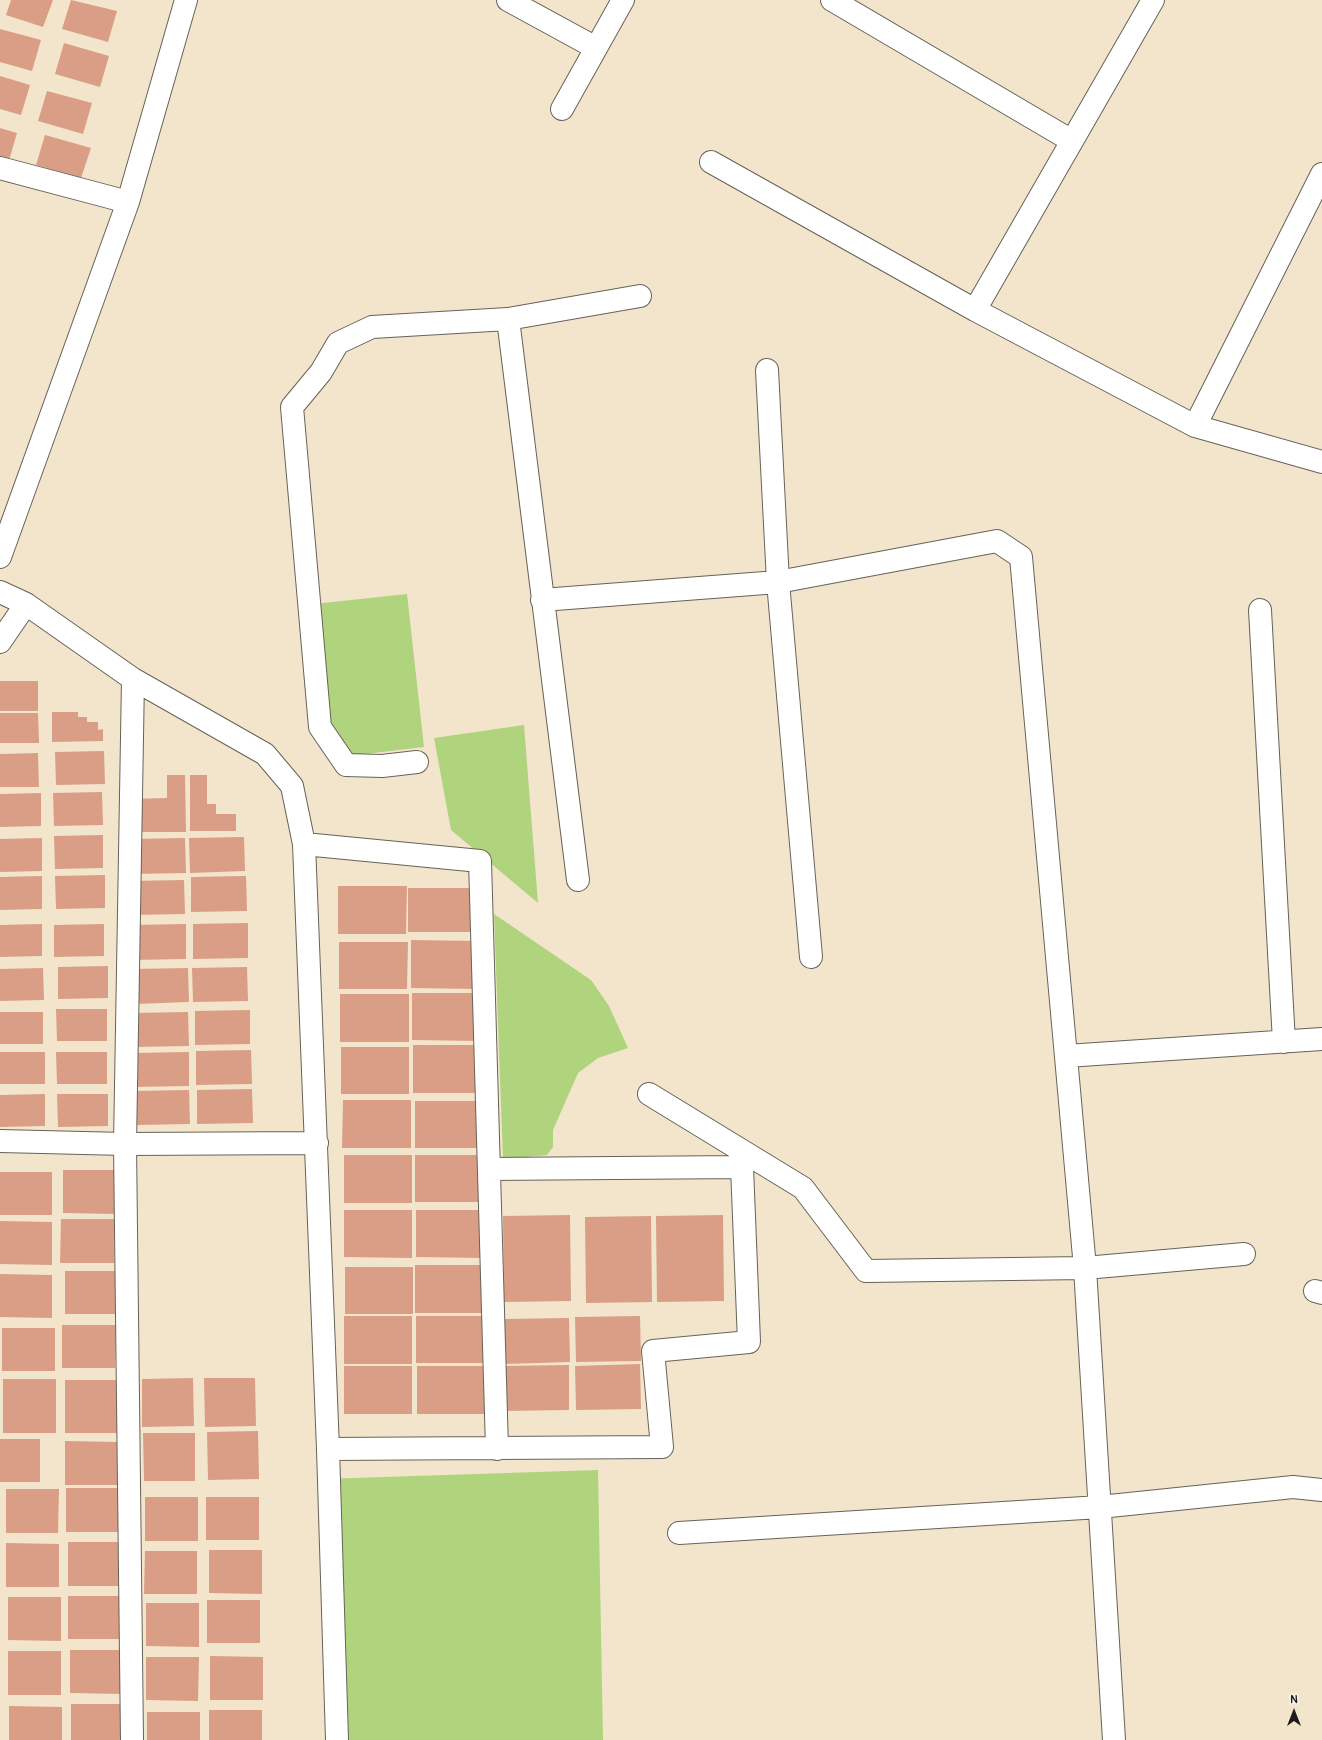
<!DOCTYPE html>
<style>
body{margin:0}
#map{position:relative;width:1322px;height:1740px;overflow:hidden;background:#f3e5cb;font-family:Pangolin,sans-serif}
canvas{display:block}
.north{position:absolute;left:1274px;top:1692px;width:40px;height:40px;-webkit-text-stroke:3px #fbf7ec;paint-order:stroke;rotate:0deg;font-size:11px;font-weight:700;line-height:16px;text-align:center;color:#1c1c1c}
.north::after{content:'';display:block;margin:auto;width:14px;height:18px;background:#1c1c1c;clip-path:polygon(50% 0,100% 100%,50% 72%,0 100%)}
</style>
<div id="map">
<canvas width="1322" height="1740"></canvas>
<div class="north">N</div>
</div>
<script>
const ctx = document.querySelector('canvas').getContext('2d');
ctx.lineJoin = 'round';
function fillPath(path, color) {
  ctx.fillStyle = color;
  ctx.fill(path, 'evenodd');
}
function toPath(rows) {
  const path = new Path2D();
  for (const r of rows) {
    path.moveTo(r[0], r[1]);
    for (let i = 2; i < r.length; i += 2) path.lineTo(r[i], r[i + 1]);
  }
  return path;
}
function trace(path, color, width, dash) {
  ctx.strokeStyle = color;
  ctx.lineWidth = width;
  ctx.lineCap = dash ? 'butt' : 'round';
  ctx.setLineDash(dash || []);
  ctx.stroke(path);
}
fillPath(toPath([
 [407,594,424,747,331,758,314,604],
 [524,725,538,903,451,830,434,738],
 [494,914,591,980,609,1006,628,1048,598,1058,578,1073,553,1130,553,1147,547,1155,503,1159],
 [598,1470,603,1740,327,1740,323,1479]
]), '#afd47d');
fillPath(toPath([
 [11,0,53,0,43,27,6,15],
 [71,0,117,11,108,42,62,29],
 [0,29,41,40,32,71,0,62],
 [64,43,109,56,100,87,55,74],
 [0,76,30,85,21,115,0,109],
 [47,91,92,103,83,134,38,121],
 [0,128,17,133,8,164,0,161],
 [45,135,91,148,81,178,36,165],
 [0,681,38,681,38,711,0,711],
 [52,712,78,712,78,717,87,717,87,722,98,722,98,730,103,729,103,741,52,742],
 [0,713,38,713,39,743,0,743],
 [104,751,105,784,56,785,55,752],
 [38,753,39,787,0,787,0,754],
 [167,775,185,775,186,832,131,832,131,799,167,798],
 [190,775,207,775,207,804,216,804,216,814,236,814,236,831,190,831],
 [102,792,103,825,54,826,53,793],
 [41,793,41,826,0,827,0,794],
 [103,835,103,868,55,869,54,836],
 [244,837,245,871,190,873,189,838],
 [42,838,42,871,0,872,0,839],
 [185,838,186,873,131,874,130,839],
 [105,875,105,908,56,909,55,876],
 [42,876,42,909,0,910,0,877],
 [246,876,247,911,191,912,191,877],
 [184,880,185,914,130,915,129,881],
 [338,886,407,886,406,934,338,934],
 [408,888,473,888,473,932,408,932],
 [248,923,248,958,193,959,193,924],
 [42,924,42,956,0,957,0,925],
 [104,924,104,956,54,957,54,925],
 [186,924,186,959,131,960,131,925],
 [411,940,478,941,478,989,411,988],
 [339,942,408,942,407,989,339,989],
 [108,966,108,998,58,999,58,967],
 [247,967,248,1001,193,1002,192,968],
 [43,968,44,1000,0,1001,0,969],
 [188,968,189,1002,134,1004,133,969],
 [412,993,480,993,480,1041,412,1040],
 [340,994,409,994,409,1042,340,1042],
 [56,1009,107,1009,107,1041,57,1041],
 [250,1010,250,1044,195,1045,195,1011],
 [0,1012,43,1012,43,1044,0,1044],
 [188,1012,189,1046,134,1047,133,1013],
 [413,1045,481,1045,481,1093,413,1093],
 [341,1047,409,1047,409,1094,341,1094],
 [251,1050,252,1084,196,1085,196,1051],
 [0,1052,45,1052,45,1084,0,1084],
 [56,1052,107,1052,107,1084,57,1084],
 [189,1052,189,1086,134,1087,134,1053],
 [252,1089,253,1123,197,1124,197,1090],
 [189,1090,190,1124,135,1125,134,1091],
 [45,1094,45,1126,0,1127,0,1095],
 [57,1094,108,1094,108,1126,58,1127],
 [343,1100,411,1100,411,1148,342,1148],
 [415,1101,482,1101,482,1148,415,1148],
 [344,1155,412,1155,412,1203,344,1203],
 [415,1155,484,1155,484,1202,415,1202],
 [63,1170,117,1170,117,1214,63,1213],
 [0,1172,52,1172,52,1215,0,1215],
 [344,1210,412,1210,412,1258,344,1257],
 [416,1210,484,1210,484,1258,416,1257],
 [570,1215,571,1301,504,1302,503,1216],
 [723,1215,724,1301,657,1302,656,1216],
 [651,1216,652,1302,586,1303,585,1217],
 [61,1219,114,1219,114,1263,60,1263],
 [0,1221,52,1222,52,1265,0,1264],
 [415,1265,484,1265,484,1313,415,1313],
 [345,1267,413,1267,413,1314,345,1314],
 [65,1271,118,1271,118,1314,65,1314],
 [0,1274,52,1275,52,1318,0,1317],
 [344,1316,412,1316,412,1364,344,1364],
 [416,1316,485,1316,485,1363,416,1363],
 [640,1316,641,1361,576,1362,575,1317],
 [569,1318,570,1362,505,1364,504,1319],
 [62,1325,116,1325,115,1368,62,1368],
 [2,1328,55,1328,55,1371,2,1371],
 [640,1364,641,1409,576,1410,575,1366],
 [569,1365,569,1410,504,1411,503,1366],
 [344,1366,412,1366,412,1414,344,1414],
 [417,1366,485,1366,485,1414,417,1414],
 [193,1378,194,1426,142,1427,142,1379],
 [204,1378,255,1378,256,1426,205,1427],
 [3,1379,56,1379,56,1433,3,1433],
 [65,1380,117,1380,117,1433,65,1433],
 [258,1431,259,1479,208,1480,207,1432],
 [143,1433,195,1433,195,1481,144,1481],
 [0,1439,40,1439,40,1482,0,1482],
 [65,1441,118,1442,118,1485,65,1485],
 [66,1488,119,1488,119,1532,66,1532],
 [6,1489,59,1489,58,1533,6,1533],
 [145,1497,198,1497,198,1541,145,1541],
 [206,1497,259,1497,259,1540,206,1540],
 [68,1542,121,1542,121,1586,68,1586],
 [6,1543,59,1544,59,1587,6,1587],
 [209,1550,262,1550,262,1594,209,1593],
 [145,1551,197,1551,197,1594,144,1594],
 [68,1596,121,1596,121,1639,68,1639],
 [8,1597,61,1597,61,1641,8,1640],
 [207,1600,260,1600,260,1643,207,1643],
 [146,1603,199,1603,199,1647,146,1646],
 [70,1650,123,1650,123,1694,70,1693],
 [8,1651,61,1651,61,1695,8,1695],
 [210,1656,263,1657,263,1700,210,1700],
 [146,1657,199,1657,198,1701,146,1700],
 [71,1704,125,1704,125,1740,71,1740],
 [9,1706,62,1707,62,1740,9,1740],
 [209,1710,262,1710,262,1740,209,1740],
 [147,1712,200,1712,200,1740,147,1740]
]), '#d99e85');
const street = toPath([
 [508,0,596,48],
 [832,0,1072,141],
 [562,109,623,0],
 [711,162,975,310,1195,426,1322,462],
 [0,168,128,202],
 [975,310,1153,0],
 [767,370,778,582,811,957],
 [1195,426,1322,174],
 [0,557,128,202,186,0],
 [0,592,26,604,133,679,265,754,292,786,304,844,328,1449,337,1740],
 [542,600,778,582,997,541,1021,557,1085,1268,1114,1740],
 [1260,610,1284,1042],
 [0,642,26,604],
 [417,762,382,766,346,765,320,727,292,407,321,372,338,343,372,327,508,319],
 [304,844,480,861,497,1449],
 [578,880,508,319,640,296],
 [1066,1056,1322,1039],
 [649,1094,803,1188,866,1271,1085,1268,1244,1254],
 [0,1141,125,1144,317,1143],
 [1315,1291,1322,1293],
 [328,1449,662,1447,653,1351,749,1342,742,1167,489,1169],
 [679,1533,1100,1507,1293,1487,1322,1490],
 [132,1740,125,1144,133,679]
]);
trace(street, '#676259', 24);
trace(street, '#fff', 22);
</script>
